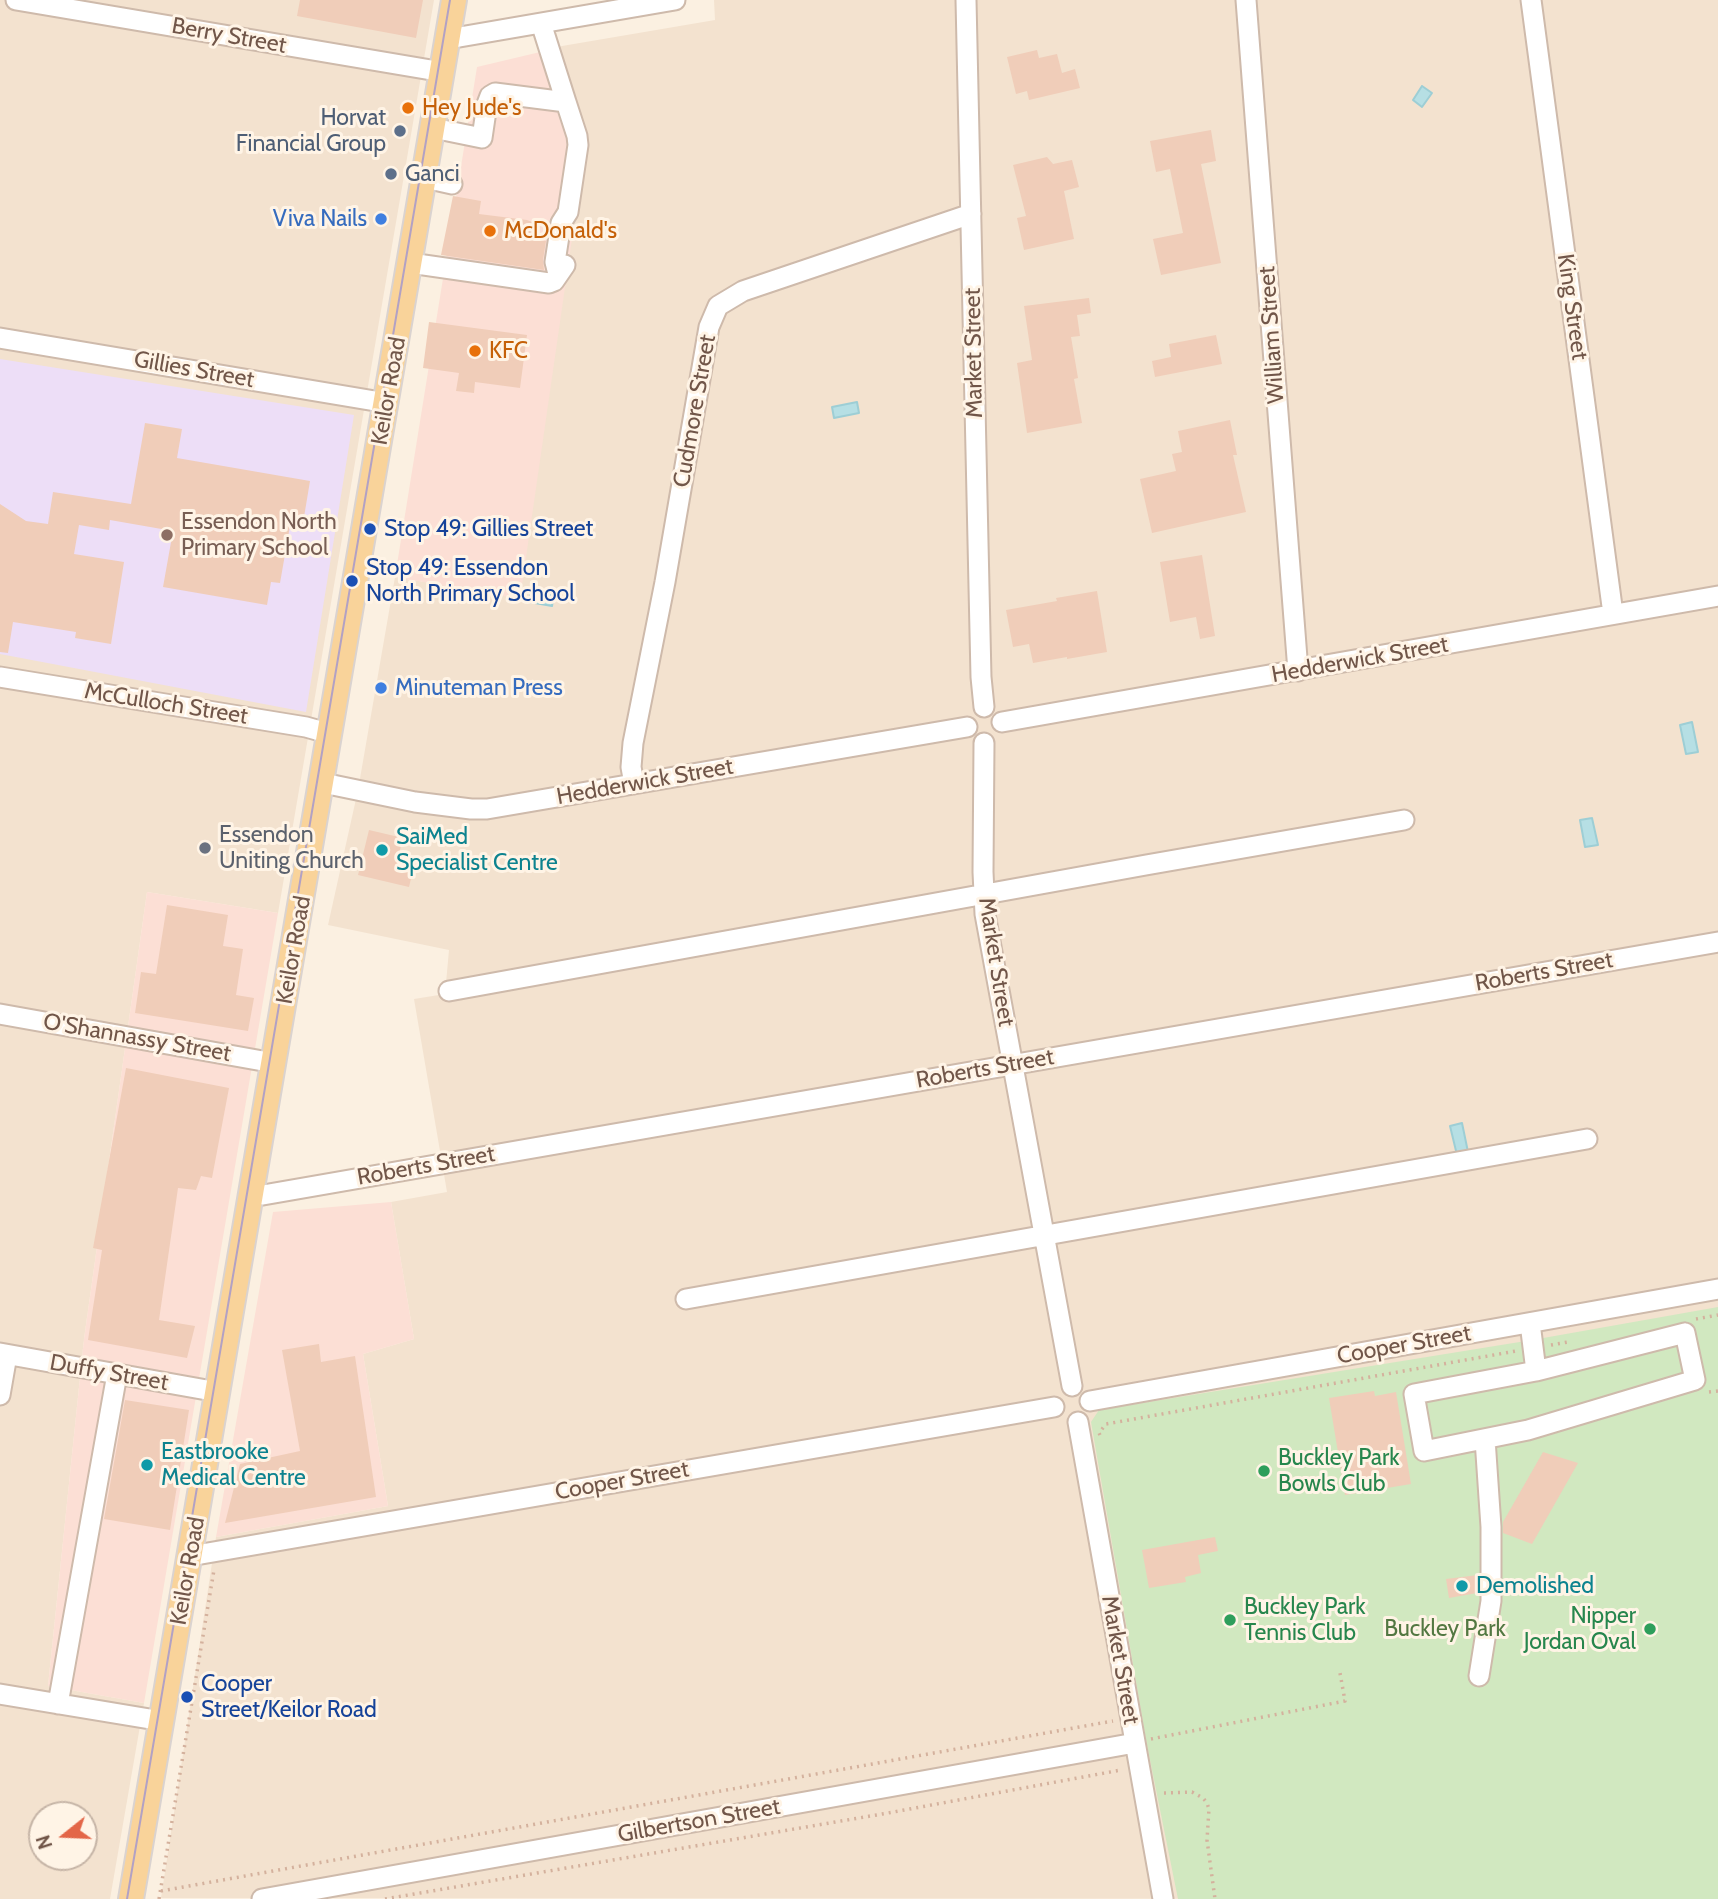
<!DOCTYPE html>
<style>
body{margin:0}
#map{position:relative;width:1718px;height:1899px;overflow:hidden;background:#fbf0e1;font-family:Cabin,sans-serif}
canvas{display:block}
.north{position:absolute;left:28px;top:1801px;width:70px;height:70px;box-sizing:border-box;background:#fff4e6;border:2px solid #c6b5a7;border-radius:50%;rotate:252deg;font-size:19px;font-weight:700;line-height:28px;text-align:center;color:#715649}
.north::after{content:'';display:block;margin:auto;width:24px;height:32px;background:#e36648;clip-path:polygon(50% 0,100% 100%,50% 72%,0 100%)}
</style>
<div id="map">
<canvas width="1718" height="1899"></canvas>
<div class="north">N</div>
</div>
<script>
const ctx = document.querySelector('canvas').getContext('2d');
ctx.lineJoin = 'round';
function fillPath(path, color) {
  ctx.fillStyle = color;
  ctx.fill(path, 'evenodd');
}
function toPath(rows) {
  const path = new Path2D();
  for (const r of rows) {
    path.moveTo(r[0], r[1]);
    for (let i = 2; i < r.length; i += 2) path.lineTo(r[i], r[i + 1]);
  }
  return path;
}
function trace(path, color, width, dash) {
  ctx.strokeStyle = color;
  ctx.lineWidth = width;
  ctx.lineCap = dash ? 'butt' : 'round';
  ctx.setLineDash(dash || []);
  ctx.stroke(path);
}
function label(font, color, halo, rows, align = 'center') {
  ctx.font = font + ' Cabin,sans-serif';
  ctx.lineWidth = 6;
  ctx.setLineDash([]);
  ctx.textBaseline = 'middle';
  ctx.strokeStyle = halo;
  ctx.fillStyle = color;
  for (const [text, x, y, turn = 0] of rows) {
    ctx.save();
    ctx.translate(x, y);
    ctx.rotate((+turn || 0) * Math.PI / 180);
    ctx.textAlign = isNaN(turn) ? turn : align;
    if (halo) ctx.strokeText(text, 0, 0);
    ctx.fillText(text, 0, 0);
    ctx.restore();
  }
}
fillPath(toPath([
 [0,0,434,0,278,913,147,892,84,1339,48,1686,144,1703,110,1899,0,1899],
 [42,1815,84,1815,84,1857,42,1857],
 [714,0,1718,0,1718,1899,161,1898,216,1537,388,1506,363,1354,414,1339,391,1202,447,1192,414,999,445,994,449,950,328,925,358,790,395,577,520,598,557,48,562,46,715,20]
]), '#f3e2cf');
fillPath(toPath([
 [557,48,587,135,520,599,395,577,477,67],
 [147,892,278,913,144,1703,48,1686,84,1339],
 [391,1202,414,1339,363,1354,388,1506,216,1537,273,1212]
]), '#fcdfd5');
fillPath(toPath([
 [0,359,354,415,306,712,0,654]
]), '#eddef7');
fillPath(toPath([
 [1718,1307,1718,1899,1178,1899,1147,1745,1091,1422,1099,1410,1532,1340]
]), '#d1e8c0');
const water = toPath([
 [1422,86,1432,93,1422,107,1413,100,1422,86],
 [857,402,859,413,834,418,832,407,857,402],
 [531,590,554,594,552,606,529,602,531,590],
 [1692,722,1698,752,1686,754,1680,725,1692,722],
 [1592,818,1598,845,1585,847,1580,820,1592,818],
 [1462,1123,1468,1152,1457,1155,1450,1126,1462,1123]
]);
fillPath(water, '#b6dfe4');
trace(water, '#9dced5', 2);
fillPath(toPath([
 [300,0,423,0,416,38,297,16],
 [1037,50,1039,58,1057,54,1062,73,1075,69,1080,88,1029,100,1027,91,1016,94,1007,57],
 [1211,130,1216,161,1201,164,1221,263,1161,275,1153,239,1183,233,1170,169,1156,172,1150,141],
 [1047,157,1053,164,1072,160,1079,187,1064,191,1074,239,1024,250,1017,218,1026,216,1013,165],
 [453,196,481,201,479,214,527,220,535,223,533,239,546,241,543,260,544,270,441,255],
 [1089,298,1091,313,1077,315,1080,336,1071,337,1078,378,1074,379,1082,423,1027,433,1017,363,1032,360,1024,306],
 [429,322,527,335,520,388,475,382,474,393,456,391,459,373,423,368],
 [1216,335,1222,364,1155,377,1152,361,1171,357,1169,344],
 [1230,420,1237,455,1233,455,1246,512,1152,533,1140,479,1176,471,1172,454,1182,452,1178,431],
 [145,423,182,429,177,458,310,481,302,529,290,526,280,583,271,582,267,605,163,587,173,531,110,520,109,530,79,525,74,554,124,562,111,644,75,638,76,632,13,622,8,653,0,652,0,504,26,521,48,524,53,492,131,504],
 [1202,555,1215,636,1200,639,1196,617,1170,622,1160,562],
 [1097,591,1107,652,1067,659,1067,657,1033,663,1029,644,1013,647,1006,610,1057,601,1056,598],
 [369,830,403,838,397,862,414,866,409,887,358,875],
 [167,905,228,915,223,946,243,949,236,995,254,998,248,1031,135,1013,141,972,156,974],
 [126,1068,229,1088,212,1178,201,1176,196,1190,178,1188,159,1320,195,1326,187,1358,88,1340,102,1250,93,1248],
 [319,1344,321,1362,355,1356,376,1497,225,1523,240,1464,300,1451,282,1350],
 [1374,1391,1375,1396,1396,1392,1411,1484,1345,1495,1329,1398],
 [125,1400,189,1410,170,1530,104,1519],
 [1543,1452,1578,1463,1532,1544,1503,1533,1503,1522],
 [1215,1537,1218,1551,1198,1555,1201,1573,1185,1577,1186,1582,1149,1588,1142,1550],
 [1478,1575,1477,1593,1449,1598,1446,1579]
]), '#f0cdb9');
const minor = toPath([
 [16,0,443,72],
 [966,0,981,677,984,707],
 [1246,0,1298,671],
 [1531,0,1613,614],
 [541,23,566,102],
 [448,39,675,0],
 [433,128,482,138,487,104,490,96,495,93,566,102,577,136,578,145,568,212,561,223,555,262,558,274],
 [425,178,452,184],
 [410,263,549,283,554,281,565,265],
 [0,338,387,403],
 [0,677,306,727,331,734],
 [1002,722,1718,596],
 [984,743,983,872,985,914,1072,1386],
 [323,783,415,802,471,809,487,809,967,727],
 [634,784,631,767,633,743,665,582,709,327,718,306,743,291,971,214],
 [449,991,1146,865,1404,820],
 [0,1014,274,1063],
 [252,1193,263,1195,1718,942],
 [686,1299,1587,1139],
 [1530,1323,1536,1371],
 [1685,1333,1695,1380,1528,1430,1424,1451,1414,1394,1536,1371,1685,1333],
 [0,1353,218,1392],
 [0,1395,7,1355],
 [1090,1401,1718,1289],
 [1078,1422,1163,1899],
 [190,1556,1054,1407],
 [1479,1676,1491,1601,1491,1527,1485,1439],
 [0,1694,162,1721],
 [58,1704,117,1374],
 [262,1899,1135,1743]
]);
const major = toPath([
 [131,1899,454,0]
]);
trace(minor, '#cebaab', 23);
trace(major, '#dad3d0', 28);
trace(toPath([
 [1696,1319,1718,1315],
 [1551,1345,1568,1342],
 [1709,1392,1718,1391],
 [1100,1435,1099,1433,1106,1424,1516,1351],
 [1151,1739,1345,1701,1340,1673],
 [1164,1793,1192,1792,1203,1798,1207,1803,1209,1809,1207,1840,1215,1899],
 [161,1891,1113,1721],
 [159,1899,214,1570],
 [385,1899,888,1813,1121,1770]
]), '#d4b19d', 3.5, [2, 5]);
trace(minor, '#fff', 19);
trace(major, '#f9d39a', 24);
trace(toPath([
 [127,1899,450,0]
]), '#b2a1c4', 2);
for (const [x, y, r, color] of [
 [408,108,7,"#e8710a"],
 [400,131,7,"#5c6f8a"],
 [391,174,7,"#5c6f8a"],
 [381,219,7,"#3f7fe0"],
 [490,231,7,"#e8710a"],
 [475,351,7,"#e8710a"],
 [370,529,7,"#1a4fb4"],
 [167,535,7,"#8d6e63"],
 [352,581,7,"#1a4fb4"],
 [381,688,7,"#3f7fe0"],
 [205,848,7,"#6b7280"],
 [382,850,7,"#0f9aa8"],
 [147,1465,7,"#0f9aa8"],
 [1264,1471,7,"#2e9e5b"],
 [1462,1586,7,"#0f9aa8"],
 [1230,1620,7,"#2e9e5b"],
 [1650,1629,7,"#2e9e5b"],
 [187,1697,7,"#1a4fb4"]
]) {
  const dot = new Path2D();
  dot.arc(x, y, r, 0, 2 * Math.PI);
  ctx.fillStyle = color;
  ctx.fill(dot);
  trace(dot, '#fff4e6', 2.5);
}
label('23px', '#715649', '#fff4e6', [
 ["Berry Street",229,36,10],
 ["King Street",1572,307,82],
 ["William Street",1272,335,-94],
 ["Market Street",974,353,-91],
 ["Gillies Street",194,370,10],
 ["Keilor Road",389,391,-80],
 ["Cudmore Street",695,411,-80],
 ["Hedderwick Street",1360,660,-10],
 ["McCulloch Street",166,704,9],
 ["Hedderwick Street",645,782,-10],
 ["Keilor Road",294,950,-80],
 ["Market Street",996,962,81],
 ["Roberts Street",1544,972,-10],
 ["O'Shannassy Street",137,1038,10],
 ["Roberts Street",985,1069,-10],
 ["Roberts Street",426,1166,-10],
 ["Cooper Street",1404,1345,-10],
 ["Duffy Street",109,1373,10],
 ["Cooper Street",622,1481,-10],
 ["Keilor Road",188,1571,-80],
 ["Market Street",1120,1660,80],
 ["Gilbertson Street",699,1821,-10]
]);
label('23px', '#c56008', '#fff4e6', [
 ["Hey Jude's",422,108],
 ["McDonald's",504,231],
 ["KFC",489,351]
], 'left');
label('23px', '#4e5e75', '#fff4e6', [
 ["Horvat",386,118],
 ["Financial Group",386,144],
 ["Ganci",405,174,"left"]
], 'right');
label('23px', '#366cbe', '#fff4e6', [
 ["Viva Nails",367,219],
 ["Minuteman Press",395,688,"left"]
], 'right');
label('23px', '#785e54', '#fff4e6', [
 ["Essendon North",181,522],
 ["Primary School",181,548]
], 'left');
label('23px', '#164399', '#fff4e6', [
 ["Stop 49: Gillies Street",384,529],
 ["Stop 49: Essendon",366,568],
 ["North Primary School",366,594],
 ["Cooper",201,1684],
 ["Street/Keilor Road",201,1710]
], 'left');
label('23px', '#5b616d', '#fff4e6', [
 ["Essendon",219,835],
 ["Uniting Church",219,861]
], 'left');
label('23px', '#0d838f', '#fff4e6', [
 ["SaiMed",396,837],
 ["Specialist Centre",396,863],
 ["Eastbrooke",161,1452],
 ["Medical Centre",161,1478],
 ["Demolished",1476,1586]
], 'left');
label('23px', '#27864d', '#fff4e6', [
 ["Buckley Park",1278,1458],
 ["Bowls Club",1278,1484],
 ["Buckley Park",1244,1607],
 ["Tennis Club",1244,1633],
 ["Nipper",1636,1616,"right"],
 ["Jordan Oval",1636,1642,"right"]
], 'left');
label('23px', '#537842', '#fff4e6', [
 ["Buckley Park",1445,1629]
]);
</script>
